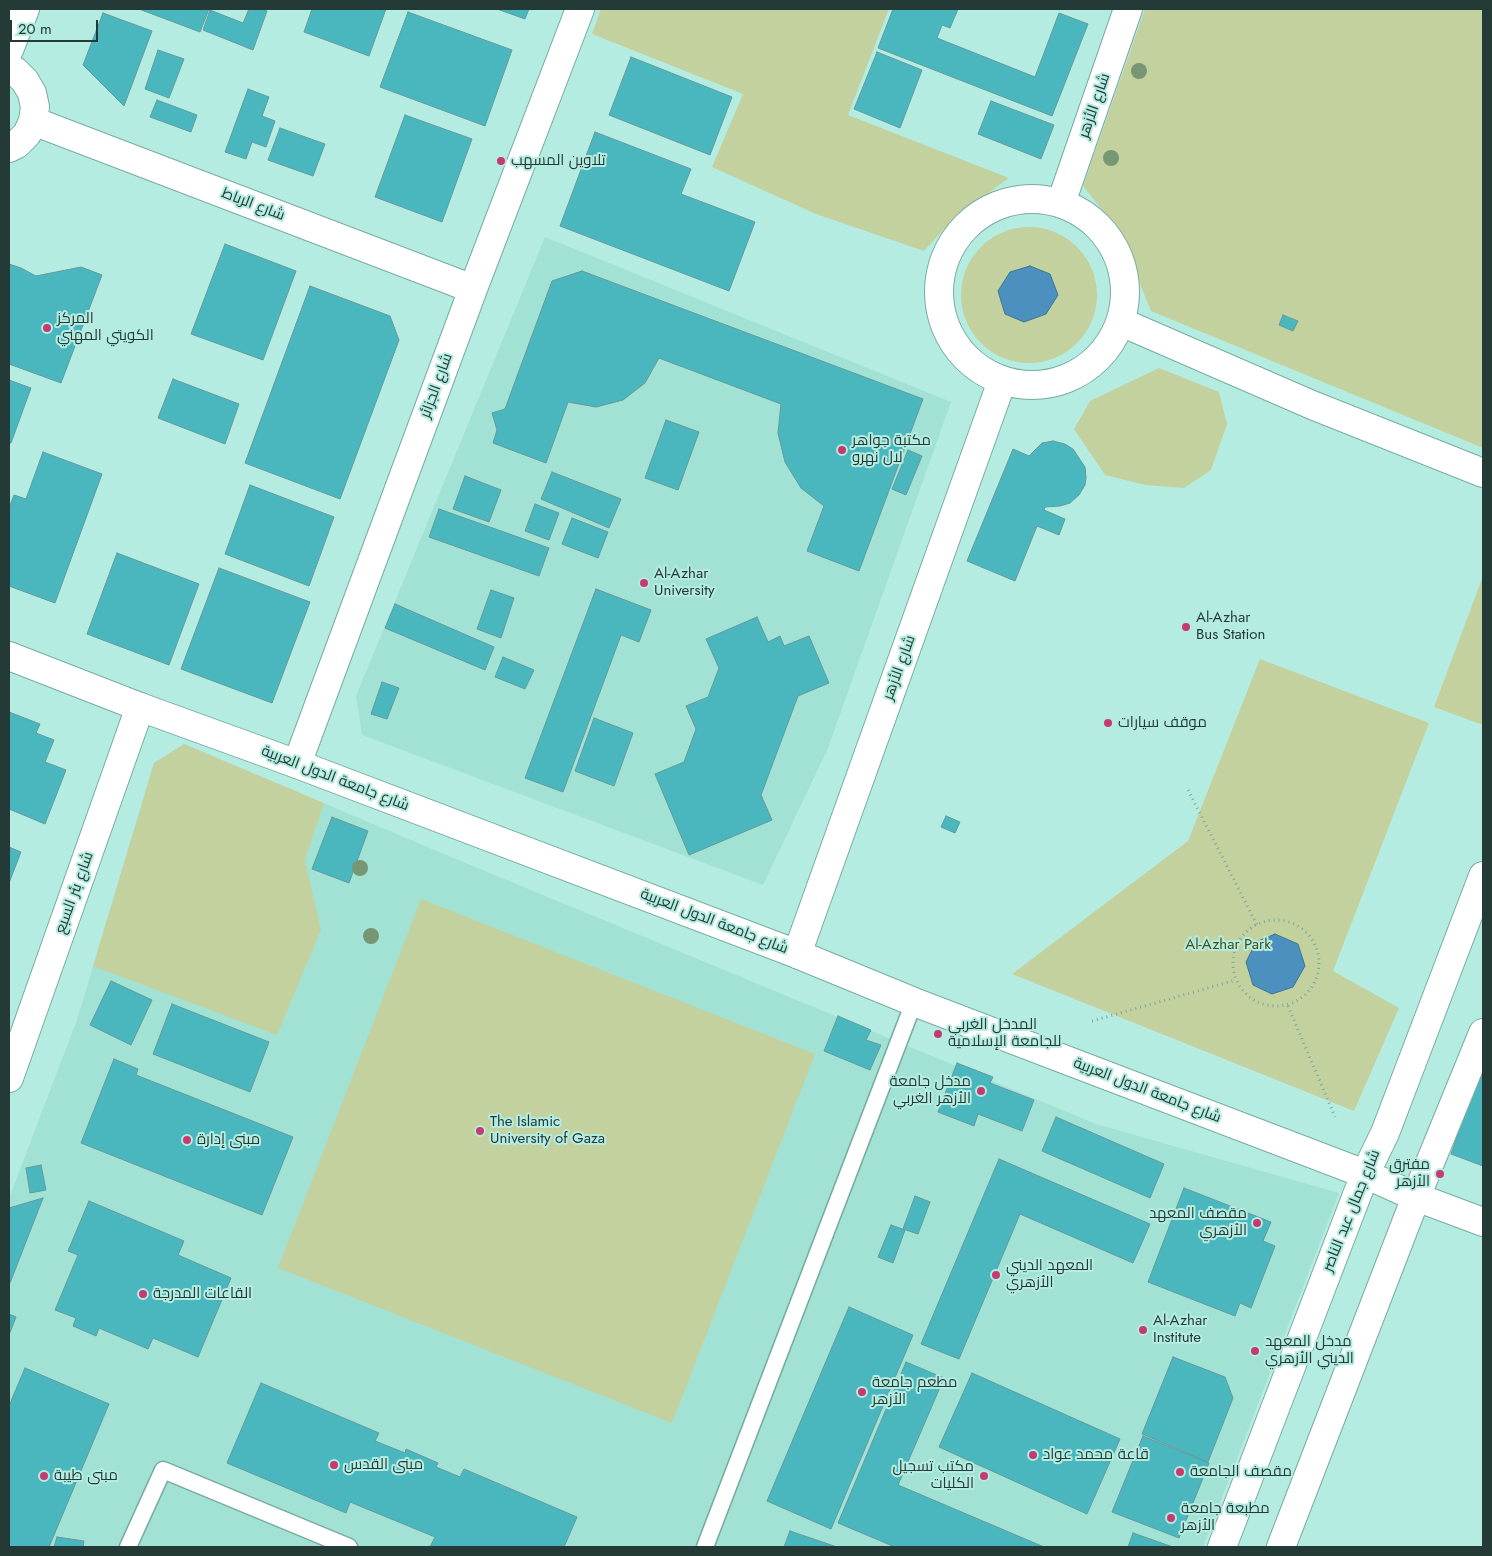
<!DOCTYPE html>
<meta charset="utf-8">
<style>
body{margin:0}
#map{position:relative;width:1492px;height:1556px;overflow:hidden;background:#b5ece1;font-family:Jost,sans-serif}
canvas{display:block}
.frame{position:absolute;inset:0;border:10px solid #243a36;pointer-events:none}
.scale{position:absolute;left:10px;top:20px;width:88px;height:22px;box-sizing:border-box;border:2px solid #243a36;border-top:0;padding-left:6px;font-size:15px;line-height:18px;white-space:nowrap;color:#243a36;-webkit-text-stroke:4px #b5ece1;paint-order:stroke}
</style>
<div id="map">
<canvas width="1492" height="1556"></canvas>
<div class="frame"></div>
<div class="scale">20 m</div>
</div>
<script>
const ctx = document.querySelector('canvas').getContext('2d');
ctx.lineJoin = 'round';
function fillPath(path, color) {
  ctx.fillStyle = color;
  ctx.fill(path, 'evenodd');
}
function toPath(rows) {
  const path = new Path2D();
  for (const r of rows) {
    if (r.length === 3) {
      path.moveTo(r[0] + r[2], r[1]);
      path.arc(r[0], r[1], r[2], 0, 2 * Math.PI);
      continue;
    }
    path.moveTo(r[0], r[1]);
    for (let i = 2; i < r.length; i += 2) path.lineTo(r[i], r[i + 1]);
  }
  return path;
}
function trace(path, color, width, dash) {
  ctx.strokeStyle = color;
  ctx.lineWidth = width;
  ctx.lineCap = dash ? 'butt' : 'round';
  ctx.setLineDash(dash || []);
  ctx.stroke(path);
}
function label(font, color, halo, rows, align = 'center') {
  ctx.font = font + ' Jost,Cairo,sans-serif';
  ctx.lineWidth = 4;
  ctx.setLineDash([]);
  ctx.textBaseline = 'middle';
  ctx.strokeStyle = halo;
  ctx.fillStyle = color;
  for (const [text, x, y, turn = 0] of rows) {
    ctx.save();
    ctx.translate(x, y);
    ctx.rotate((+turn || 0) * Math.PI / 180);
    ctx.textAlign = isNaN(turn) ? turn : align;
    if (halo) ctx.strokeText(text, 0, 0);
    ctx.fillText(text, 0, 0);
    ctx.restore();
  }
}
fillPath(toPath([
 [545,237,951,402,828,748,763,885,362,735,356,696],
 [184,744,432,849,1096,1124,1339,1193,1203,1547,9,1547,9,1198,77,1020,154,763]
]), '#a1e2d5');
fillPath(toPath([
 [601,9,889,9,848,115,1009,178,987,194,943,230,924,251,816,214,712,167,743,94,592,34],
 [1145,9,1483,9,1483,448,1151,311,1118,230,1083,186],
 [1029,295,68],
 [1159,368,1219,392,1227,424,1211,470,1184,488,1145,485,1105,475,1074,429,1090,401],
 [1483,576,1483,725,1434,707],
 [1260,659,1429,723,1333,971,1399,1008,1354,1111,1012,974,1188,841],
 [184,744,324,803,305,860,321,930,277,1035,93,966,154,763],
 [421,899,815,1054,672,1423,278,1268]
]), '#c3d19f');
const water = toPath([
 [1030,266,1050,274,1058,295,1046,314,1024,322,1005,314,998,291,1010,272,1030,266],
 [1275,934,1298,944,1305,966,1293,987,1272,994,1253,985,1246,962,1256,942,1275,934]
]);
fillPath(water, '#4b90be');
trace(water, '#3f7695', 1);
const building = toPath([
 [139,9,209,9,200,32,139,9],
 [249,9,262,9,267,11,253,50,203,30,210,10,243,23,249,9],
 [312,9,386,9,369,56,304,32,312,9],
 [497,9,529,9,525,19,497,9],
 [893,9,958,9,950,28,942,25,937,38,1035,77,1059,13,1088,24,1052,116,878,48,893,9],
 [408,12,512,50,485,126,380,87,408,12],
 [103,13,152,31,124,106,83,65,103,13],
 [158,50,184,59,169,98,145,89,158,50],
 [877,52,922,70,900,128,854,109,877,52],
 [631,57,732,97,710,155,609,115,631,57],
 [248,89,269,97,262,116,275,121,266,147,252,142,246,159,225,152,248,89],
 [157,100,197,115,191,132,150,117,157,100],
 [991,101,1054,125,1041,159,978,134,991,101],
 [405,115,472,139,442,222,375,197,405,115],
 [280,128,325,144,313,176,268,160,280,128],
 [595,132,691,169,681,194,755,222,729,291,560,226,595,132],
 [225,244,296,271,263,360,191,334,225,244],
 [9,264,21,268,36,276,81,267,102,275,61,383,9,364,9,264],
 [582,271,923,399,859,571,807,551,824,506,801,488,785,462,778,433,781,404,659,358,645,383,623,400,596,407,568,402,546,463,493,443,497,430,492,413,505,409,552,281,582,271],
 [310,286,390,316,399,340,340,499,245,463,310,286],
 [1283,315,1298,321,1293,331,1279,325,1283,315],
 [173,379,239,404,225,444,158,418,173,379],
 [9,380,31,388,11,443,9,443,9,380],
 [666,420,699,432,678,490,645,478,666,420],
 [1053,441,1065,444,1073,449,1085,467,1086,478,1085,485,1079,495,1070,503,1060,506,1045,507,1044,510,1065,519,1059,535,1037,526,1015,581,967,561,1013,449,1029,456,1042,443,1053,441],
 [908,450,922,456,906,495,892,489,908,450],
 [43,452,102,474,55,603,9,586,9,508,14,495,26,499,43,452],
 [552,472,621,499,609,528,541,499,552,472],
 [465,476,501,490,489,522,453,509,465,476],
 [250,485,334,517,309,586,225,554,250,485],
 [535,504,559,513,549,540,525,531,535,504],
 [439,509,549,548,539,576,429,537,439,509],
 [572,518,608,532,598,558,562,544,572,518],
 [117,553,199,584,169,665,87,634,117,553],
 [219,568,310,602,272,703,181,669,219,568],
 [596,589,651,610,639,642,621,635,563,792,525,778,596,589],
 [491,590,514,598,501,638,477,629,491,590],
 [395,604,494,647,485,670,385,628,395,604],
 [757,617,768,642,780,636,784,646,809,636,829,683,798,696,761,795,772,820,689,855,655,774,684,762,696,729,686,706,708,697,719,668,706,639,757,617],
 [503,657,534,670,525,689,495,677,503,657],
 [382,682,399,688,387,719,371,714,382,682],
 [9,712,40,724,36,733,54,740,45,762,66,770,45,824,9,809,9,712],
 [594,718,633,733,614,786,575,771,594,718],
 [946,816,960,822,955,833,941,827,946,816],
 [332,817,368,831,349,883,312,869,332,817],
 [9,847,21,852,9,883,9,847],
 [111,981,152,1000,131,1045,90,1025,111,981],
 [172,1004,269,1042,250,1092,153,1054,172,1004],
 [838,1016,871,1030,866,1040,881,1045,870,1070,824,1051,838,1016],
 [114,1059,138,1069,136,1075,293,1137,262,1215,81,1143,114,1059],
 [957,1063,993,1077,990,1083,1034,1100,1022,1131,978,1114,974,1126,938,1112,957,1063],
 [1483,1067,1483,1166,1451,1154,1457,1137,1448,1134,1462,1095,1471,1098,1483,1067],
 [1056,1117,1164,1164,1150,1198,1042,1151,1056,1117],
 [999,1159,1150,1224,1133,1263,1020,1214,959,1359,921,1344,999,1159],
 [41,1165,46,1190,30,1193,26,1168,41,1165],
 [1184,1188,1271,1222,1263,1241,1275,1246,1251,1308,1240,1303,1235,1316,1148,1282,1184,1188],
 [915,1196,930,1202,918,1234,903,1229,915,1196],
 [43,1198,10,1283,9,1283,9,1208,43,1198],
 [89,1201,184,1241,178,1255,231,1278,198,1357,153,1338,148,1349,99,1328,96,1336,73,1326,76,1318,55,1310,78,1255,68,1251,89,1201],
 [891,1225,905,1230,893,1263,878,1257,891,1225],
 [849,1307,913,1335,831,1529,767,1501,849,1307],
 [9,1314,16,1317,9,1335,9,1314],
 [1173,1357,1225,1377,1233,1398,1208,1462,1142,1434,1173,1357],
 [906,1362,944,1378,898,1485,1044,1547,895,1547,838,1523,906,1362],
 [25,1368,109,1404,49,1547,9,1547,9,1406,25,1368],
 [972,1373,1120,1439,1087,1514,939,1447,972,1373],
 [261,1383,379,1433,375,1441,405,1453,406,1449,438,1463,436,1467,460,1477,464,1469,577,1517,564,1547,430,1547,435,1537,350,1502,346,1513,227,1463,261,1383],
 [1143,1436,1209,1463,1179,1538,1112,1512,1143,1436],
 [790,1531,837,1547,784,1547,790,1531],
 [1133,1533,1173,1547,1128,1547,1133,1533],
 [57,1537,84,1541,83,1547,54,1547,57,1537]
]);
fillPath(building, '#4ab7be');
trace(building, '#639a9d', 1);
const lane = toPath([
 [128,1547,163,1470,349,1547],
 [705,1547,914,1002]
]);
const street = toPath([
 [9,50,25,9],
 [9,68,15,71,25,81,32,93,35,107,33,121,27,134,17,144,9,148],
 [33,121,473,289],
 [1032,292,93],
 [1061,203,1128,9],
 [1121,322,1312,405,1483,473],
 [297,764,473,289,580,9],
 [797,954,1002,381],
 [9,1078,140,707]
]);
const secondary = toPath([
 [9,656,140,707,297,764,797,954,914,1002,1365,1174,1416,1197,1483,1222],
 [1222,1547,1365,1174,1385,1133,1483,876],
 [1281,1547,1416,1197,1483,1033]
]);
trace(lane, '#77aca1', 19);
trace(street, '#77aca1', 30);
trace(secondary, '#77aca1', 30);
trace(toPath([
 [1188,790,1257,925],
 [1276,963,43],
 [1288,1006,1335,1117],
 [1092,1021,1236,980]
]), '#7ca69e', 3, [1, 4]);
trace(lane, '#fff', 16);
trace(street, '#fff', 28);
trace(secondary, '#fff', 28);
ctx.fillStyle = '#769674';
for (const [x, y] of [
 [1139,71],
 [1111,158],
 [360,868],
 [371,936]
]) {
  ctx.beginPath();
  ctx.arc(x, y, 8, 0, 2 * Math.PI);
  ctx.fill();
}
for (const [x, y, r, color] of [
 [501,161,5,"#c53b71"],
 [47,328,5,"#c53b71"],
 [842,450,5,"#c53b71"],
 [644,583,5,"#c53b71"],
 [1186,627,5,"#c53b71"],
 [1108,723,5,"#c53b71"],
 [938,1034,5,"#c53b71"],
 [981,1091,5,"#c53b71"],
 [480,1131,5,"#c53b71"],
 [187,1140,5,"#c53b71"],
 [1440,1174,5,"#c53b71"],
 [1257,1223,5,"#c53b71"],
 [996,1275,5,"#c53b71"],
 [143,1294,5,"#c53b71"],
 [1143,1330,5,"#c53b71"],
 [1255,1351,5,"#c53b71"],
 [862,1392,5,"#c53b71"],
 [1033,1455,5,"#c53b71"],
 [334,1465,5,"#c53b71"],
 [1180,1472,5,"#c53b71"],
 [44,1476,5,"#c53b71"],
 [984,1476,5,"#c53b71"],
 [1171,1518,5,"#c53b71"]
]) {
  const dot = new Path2D();
  dot.arc(x, y, r, 0, 2 * Math.PI);
  ctx.fillStyle = color;
  ctx.fill(dot);
  trace(dot, '#b5ece1', 2);
}
label('15px', '#243a36', '#b5ece1', [
 ["شارع الأزهر",1095,106,-71],
 ["شارع الرباط",253,205,21],
 ["شارع الجزائر",437,386,-70],
 ["شارع الأزهر",900,668,-70],
 ["شارع جامعة الدول العربية",335,779,21],
 ["شارع بئر السبع",75,893,-70],
 ["شارع جامعة الدول العربية",714,922,21],
 ["شارع جامعة الدول العربية",1147,1091,21],
 ["شارع جمال عبد الناصر",1352,1211,-68]
]);
label('15px', '#243a36', '#b5ece1', [
 ["تلاوين المسهب",511,161],
 ["المركز",57,319],
 ["الكويتي المهني",57,336],
 ["مكتبة جواهر",852,441],
 ["لال نهرو",852,458],
 ["Al-Azhar",654,574],
 ["University",654,591],
 ["Al-Azhar",1196,618],
 ["Bus Station",1196,635],
 ["موقف سيارات",1118,723],
 ["المدخل الغربي",948,1025],
 ["للجامعة الإسلامية",948,1042],
 ["مدخل جامعة",971,1082,"right"],
 ["الأزهر الغربي",971,1099,"right"],
 ["The Islamic",490,1122],
 ["University of Gaza",490,1139],
 ["مبنى إدارة",197,1140],
 ["مفترق",1430,1165,"right"],
 ["الأزهر",1430,1182,"right"],
 ["مقصف المعهد",1247,1214,"right"],
 ["الأزهري",1247,1231,"right"],
 ["المعهد الديني",1006,1266],
 ["الأزهري",1006,1283],
 ["القاعات المدرجة",153,1294],
 ["Al-Azhar",1153,1321],
 ["Institute",1153,1338],
 ["مدخل المعهد",1265,1342],
 ["الديني الأزهري",1265,1359],
 ["مطعم جامعة",872,1383],
 ["الأزهر",872,1400],
 ["قاعة محمد عواد",1043,1455],
 ["مبنى القدس",344,1465],
 ["مكتب تسجيل",974,1467,"right"],
 ["الكليات",974,1484,"right"],
 ["مقصف الجامعة",1190,1472],
 ["مبنى طيبة",54,1476],
 ["مطبعة جامعة",1181,1509],
 ["الأزهر",1181,1526]
], 'left');
label('15px', '#434f1a', '#b5ece1', [
 ["Al-Azhar Park",1228,945]
]);
</script>
